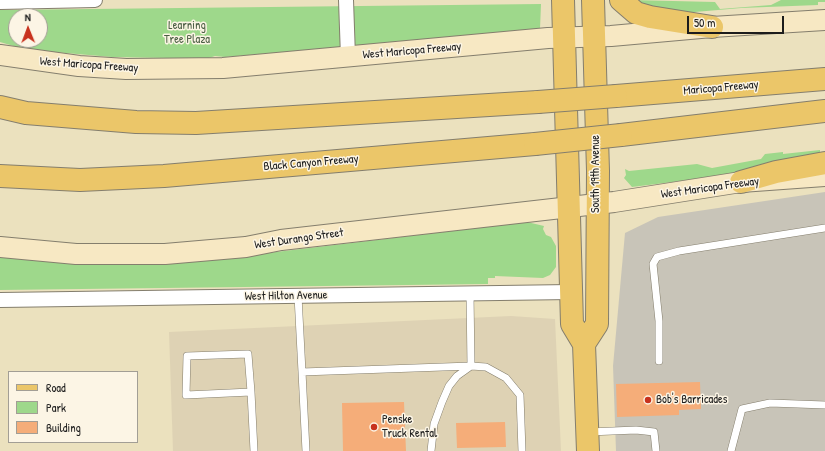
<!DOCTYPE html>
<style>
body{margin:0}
#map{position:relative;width:825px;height:451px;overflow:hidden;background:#ebe1be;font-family:"Patrick Hand",sans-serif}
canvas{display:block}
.legend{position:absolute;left:8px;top:371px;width:130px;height:72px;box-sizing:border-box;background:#fcf5e5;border:1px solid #a29e95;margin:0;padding:5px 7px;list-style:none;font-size:12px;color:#1c1c1c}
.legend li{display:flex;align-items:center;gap:8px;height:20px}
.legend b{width:20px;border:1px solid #a29e95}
.north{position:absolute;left:8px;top:8px;width:40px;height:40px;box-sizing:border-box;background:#fcf5e5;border:1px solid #a29e95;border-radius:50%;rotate:359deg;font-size:11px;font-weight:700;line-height:16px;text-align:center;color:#1c1c1c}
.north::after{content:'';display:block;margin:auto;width:14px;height:18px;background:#c8321e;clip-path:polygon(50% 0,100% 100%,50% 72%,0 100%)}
.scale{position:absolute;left:687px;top:16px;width:97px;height:18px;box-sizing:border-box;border:2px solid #1c1c1c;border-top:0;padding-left:5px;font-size:12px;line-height:14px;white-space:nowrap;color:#1c1c1c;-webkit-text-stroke:3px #fcf5e5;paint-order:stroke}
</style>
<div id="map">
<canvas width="825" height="451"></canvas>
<ul class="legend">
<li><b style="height:5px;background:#ebc669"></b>Road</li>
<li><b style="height:11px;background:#9ed88b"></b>Park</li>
<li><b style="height:11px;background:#f5ad79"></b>Building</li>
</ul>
<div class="north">N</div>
<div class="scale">50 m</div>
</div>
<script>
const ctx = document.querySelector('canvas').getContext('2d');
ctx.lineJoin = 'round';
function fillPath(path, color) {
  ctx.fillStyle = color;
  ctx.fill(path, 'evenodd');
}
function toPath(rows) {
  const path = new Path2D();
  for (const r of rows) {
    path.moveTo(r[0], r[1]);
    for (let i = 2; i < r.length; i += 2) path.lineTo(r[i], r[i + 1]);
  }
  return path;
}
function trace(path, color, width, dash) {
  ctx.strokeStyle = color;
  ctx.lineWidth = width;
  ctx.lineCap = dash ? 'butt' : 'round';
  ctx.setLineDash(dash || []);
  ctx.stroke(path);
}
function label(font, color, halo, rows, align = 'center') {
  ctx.font = font + ' "Patrick Hand",sans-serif';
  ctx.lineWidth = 3;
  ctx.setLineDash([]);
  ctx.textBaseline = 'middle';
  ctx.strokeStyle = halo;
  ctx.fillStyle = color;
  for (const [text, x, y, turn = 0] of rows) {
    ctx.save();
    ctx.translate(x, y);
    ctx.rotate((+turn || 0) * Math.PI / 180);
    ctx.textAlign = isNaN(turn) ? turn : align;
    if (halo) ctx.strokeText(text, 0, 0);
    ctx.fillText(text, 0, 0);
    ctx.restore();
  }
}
fillPath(toPath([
 [511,316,555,319,561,451,173,451,169,332]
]), '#ded2b4');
fillPath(toPath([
 [825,192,825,451,616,451,613,366,625,233,658,217]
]), '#c8c4b8');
fillPath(toPath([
 [630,0,715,2,720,9,771,5,781,0,825,0,825,2,818,2,818,5,741,8,672,14],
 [541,4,540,29,369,47,321,49,225,57,215,56,209,58,167,58,112,57,54,52,17,47,0,42,0,10],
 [16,16,40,16,40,40,16,40],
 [820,150,820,157,721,176,632,187,624,178,626,175,625,169,629,171,697,164,712,168,761,159,765,154,783,152,783,154],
 [527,222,544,226,543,229,546,235,551,237,556,246,556,267,550,275,543,278,495,276,495,278,488,278,488,284,0,290,0,255,234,257]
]), '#9ed88b');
fillPath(toPath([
 [700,382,701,409,679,410,679,415,617,417,616,384],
 [404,402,406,451,343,451,342,403],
 [505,422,506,447,457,448,456,423]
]), '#f5ad79');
const lane = toPath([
 [470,293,471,366],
 [298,296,302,372,471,366,486,367,506,378,520,395,522,451],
 [659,361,659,321,653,264,657,257,679,251,825,228],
 [302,372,306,451],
 [251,392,186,395,187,356,248,354,251,392,254,451],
 [589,432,636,430,654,432,656,451],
 [431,451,434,424,442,402,449,386,457,376,471,366],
 [731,451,742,409,770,403,825,405]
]);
const street = toPath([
 [346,0,348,57],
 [0,2,95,0],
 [0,300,571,292]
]);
const secondary = toPath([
 [0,55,79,66,126,69,223,68,548,38,611,36,712,27,825,20],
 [0,247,76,254,165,254,246,247,281,240,614,202,741,182,825,176]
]);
const primary = toPath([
 [563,0,572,324,584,344,588,451],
 [621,0,636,13,650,17,712,27],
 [584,344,597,324,598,171,593,0]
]);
const highway = toPath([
 [616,96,825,79],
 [0,107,26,113,136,122,196,123,538,102],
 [621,135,825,111],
 [0,176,80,180,164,176,535,144],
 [741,182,776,172,825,163]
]);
trace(lane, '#847e6d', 8);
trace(street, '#847e6d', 16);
trace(secondary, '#847e6d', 22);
trace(primary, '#847e6d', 24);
trace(highway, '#847e6d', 24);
trace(lane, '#fff', 7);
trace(street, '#fff', 14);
trace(secondary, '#f7e8c3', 20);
trace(primary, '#ebc669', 22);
trace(highway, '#ebc669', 22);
const highwayBridge = toPath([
 [538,102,616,96],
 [535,144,621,135]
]);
trace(highwayBridge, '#847e6d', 24, []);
trace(highwayBridge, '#ebc669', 22);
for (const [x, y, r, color] of [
 [648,400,4,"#c8321e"],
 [374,427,4,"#c8321e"]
]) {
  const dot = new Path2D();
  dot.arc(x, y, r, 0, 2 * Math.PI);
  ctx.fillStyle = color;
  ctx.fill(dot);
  trace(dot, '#fcf5e5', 1.5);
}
label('12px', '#4a5e43', '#fcf5e5', [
 ["Learning",187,26],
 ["Tree Plaza",187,40]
]);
label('12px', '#1c1c1c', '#fcf5e5', [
 ["West Maricopa Freeway",412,51,-5],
 ["West Maricopa Freeway",89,65,4],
 ["Maricopa Freeway",721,88,-5],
 ["Black Canyon Freeway",311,163,-5],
 ["South 19th Avenue",596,174,-90],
 ["West Maricopa Freeway",710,188,-8],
 ["West Durango Street",299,239,-8],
 ["West Hilton Avenue",286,296,-1]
]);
label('12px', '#1c1c1c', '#fcf5e5', [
 ["Bob's Barricades",656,400],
 ["Penske",382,420],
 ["Truck Rental",382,434]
], 'left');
</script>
